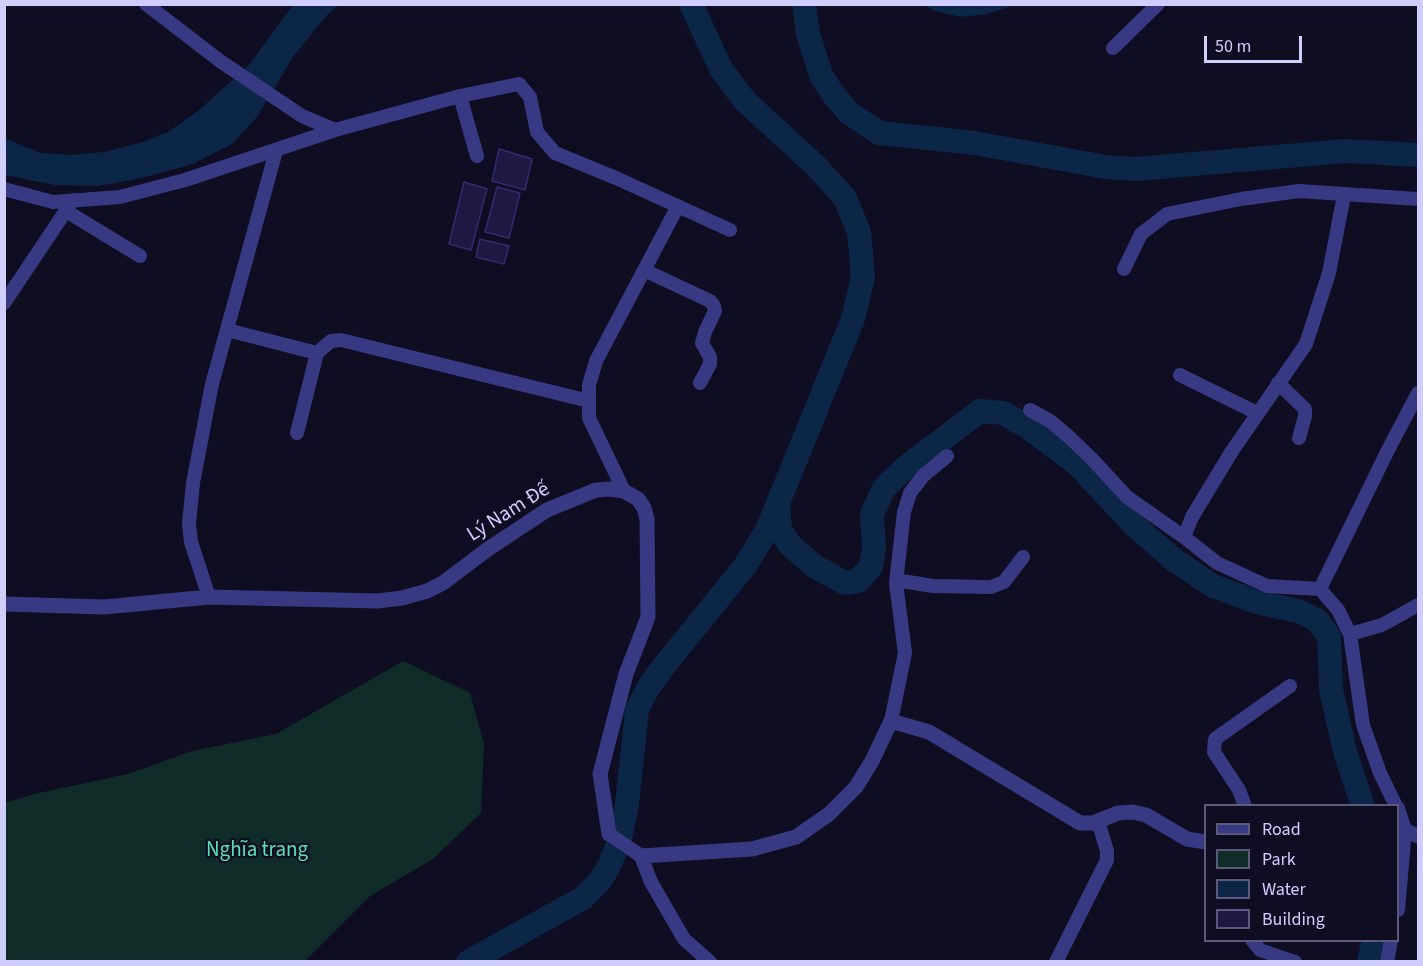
<!DOCTYPE html>
<meta charset="utf-8">
<style>
body{margin:0}
#map{position:relative;width:1423px;height:966px;overflow:hidden;background:#0f0d22;font-family:"Source Sans 3",sans-serif}
canvas{display:block}
.frame{position:absolute;inset:0;border:6px solid #d0ceff;pointer-events:none}
.legend{position:absolute;left:1204px;top:804px;width:195px;height:138px;box-sizing:border-box;background:#0f0d22;border:2px solid #5c5a7a;margin:0;padding:8px 10px;list-style:none;font-size:18px;color:#d0ceff}
.legend li{display:flex;align-items:center;gap:12px;height:30px}
.legend b{width:30px;border:2px solid #5c5a7a}
.scale{position:absolute;left:1204px;top:36px;width:98px;height:27px;box-sizing:border-box;border:3px solid #d0ceff;border-top:0;padding-left:8px;font-size:18px;line-height:21px;white-space:nowrap;color:#d0ceff;-webkit-text-stroke:4px #0f0d22;paint-order:stroke}
</style>
<div id="map">
<canvas width="1423" height="966"></canvas>
<div class="frame"></div>
<ul class="legend">
<li><b style="height:8px;background:#373a82"></b>Road</li>
<li><b style="height:16px;background:#102c29"></b>Park</li>
<li><b style="height:16px;background:#0b2647"></b>Water</li>
<li><b style="height:16px;background:#1e1943"></b>Building</li>
</ul>
<div class="scale">50 m</div>
</div>
<script>
const ctx = document.querySelector('canvas').getContext('2d');
ctx.lineJoin = 'round';
function fillPath(path, color) {
  ctx.fillStyle = color;
  ctx.fill(path, 'evenodd');
}
function toPath(rows) {
  const path = new Path2D();
  for (const r of rows) {
    path.moveTo(r[0], r[1]);
    for (let i = 2; i < r.length; i += 2) path.lineTo(r[i], r[i + 1]);
  }
  return path;
}
function trace(path, color, width, dash) {
  ctx.strokeStyle = color;
  ctx.lineWidth = width;
  ctx.lineCap = dash ? 'butt' : 'round';
  ctx.setLineDash(dash || []);
  ctx.stroke(path);
}
function label(font, color, halo, rows, align = 'center') {
  ctx.font = font + ' "Source Sans 3",sans-serif';
  ctx.lineWidth = 4.5;
  ctx.setLineDash([]);
  ctx.textBaseline = 'middle';
  ctx.strokeStyle = halo;
  ctx.fillStyle = color;
  for (const [text, x, y, turn = 0] of rows) {
    ctx.save();
    ctx.translate(x, y);
    ctx.rotate((+turn || 0) * Math.PI / 180);
    ctx.textAlign = isNaN(turn) ? turn : align;
    if (halo) ctx.strokeText(text, 0, 0);
    ctx.fillText(text, 0, 0);
    ctx.restore();
  }
}
fillPath(toPath([
 [403,661,470,693,484,744,481,813,433,859,370,896,305,961,5,961,5,803,34,794,128,774,192,751,276,734]
]), '#102c29');
fillPath(toPath([
 [293,5,339,5,327,15,293,57,257,117,232,144,193,164,142,178,98,186,55,185,5,175,4,138,41,153,72,155,104,152,139,143,168,132,199,110,249,65],
 [924,5,1015,5,987,14,961,17,935,11]
]), '#0b2647');
trace(toPath([
 [804,4,808,34,821,75,833,94,848,112,879,133,975,143,1105,167,1136,169,1345,151,1418,155],
 [778,504,780,529,789,544,814,566,845,583,858,581,871,567,874,548,872,514,884,488,906,467,980,411,1003,413,1026,426,1078,465,1135,526,1173,559,1213,586,1256,602,1298,611,1317,620,1329,636,1331,690,1346,755,1363,806],
 [468,962,583,898,600,881,608,868,620,840,627,804,637,710,648,688,663,667,745,566,767,530,853,319,863,276,859,232,845,198,815,165,745,101,721,69,691,4],
 [1369,962,1374,940]
]), '#0b2647', 24);
const building = toPath([
 [499,149,532,159,525,190,492,181,499,149],
 [464,182,487,189,471,250,449,244,464,182],
 [497,187,520,193,509,238,485,232,497,187],
 [480,239,509,246,504,264,476,257,480,239]
]);
fillPath(building, '#1e1943');
trace(building, '#332a70', 1.5);
trace(toPath([
 [146,4,220,61,302,116,335,130],
 [1113,48,1158,4],
 [460,96,477,156],
 [4,189,53,202,120,197,185,180,335,130,460,96,519,84,530,97,537,132,555,153,616,178,730,230],
 [66,211,140,256],
 [1124,269,1141,234,1167,214,1241,199,1299,191,1418,199],
 [644,270,710,301,714,306,715,311,705,332,702,343,710,357,710,364,700,383],
 [4,303,73,200],
 [227,330,317,353,297,433],
 [317,353,331,341,341,340,589,401],
 [1180,375,1257,413],
 [1278,383,1305,409,1305,416,1299,438],
 [1030,410,1050,421,1068,436,1092,459,1127,497,1184,537,1217,563,1267,586,1320,589,1338,610,1350,634,1363,725,1380,773,1396,806],
 [624,491,589,418,589,385,596,361,678,206],
 [1184,537,1192,517,1232,451,1306,344,1329,273,1344,195],
 [896,583,904,512,910,493,923,476,947,456],
 [1320,589,1388,450,1418,393],
 [209,597,191,542,189,524,193,483,212,384,276,151],
 [1350,634,1382,625,1418,605],
 [891,721,905,653,896,583,902,581,933,586,991,587,1004,582,1023,557],
 [1245,806,1239,790,1214,752,1215,739,1290,686],
 [1398,808,1405,830,1398,910],
 [609,834,641,856,651,882,684,939,710,962],
 [1252,940,1260,950,1295,962],
 [1056,962,1107,860,1107,851,1098,821],
 [1387,962,1391,940]
]), '#373a82', 14);
trace(toPath([
 [4,604,104,607,209,597,378,601,402,598,427,591,443,583,488,549,547,510,596,490,610,489,624,491,638,499,644,508,647,519,648,617,626,674,600,774,609,834],
 [641,856,752,849,796,837,829,814,856,787,872,761,891,721,929,732,1080,823,1093,823,1118,813,1133,812,1146,815,1187,839,1206,842]
]), '#373a82', 15);
trace(toPath([
 [1398,827,1418,836]
]), '#373a82', 15);
label('21px', '#d0ceff', '#0f0d22', [
 ["Lý Nam Đế",509,513,-32]
]);
label('21px', '#58e1b5', '#0f0d22', [
 ["Nghĩa trang",257,851]
]);
</script>
